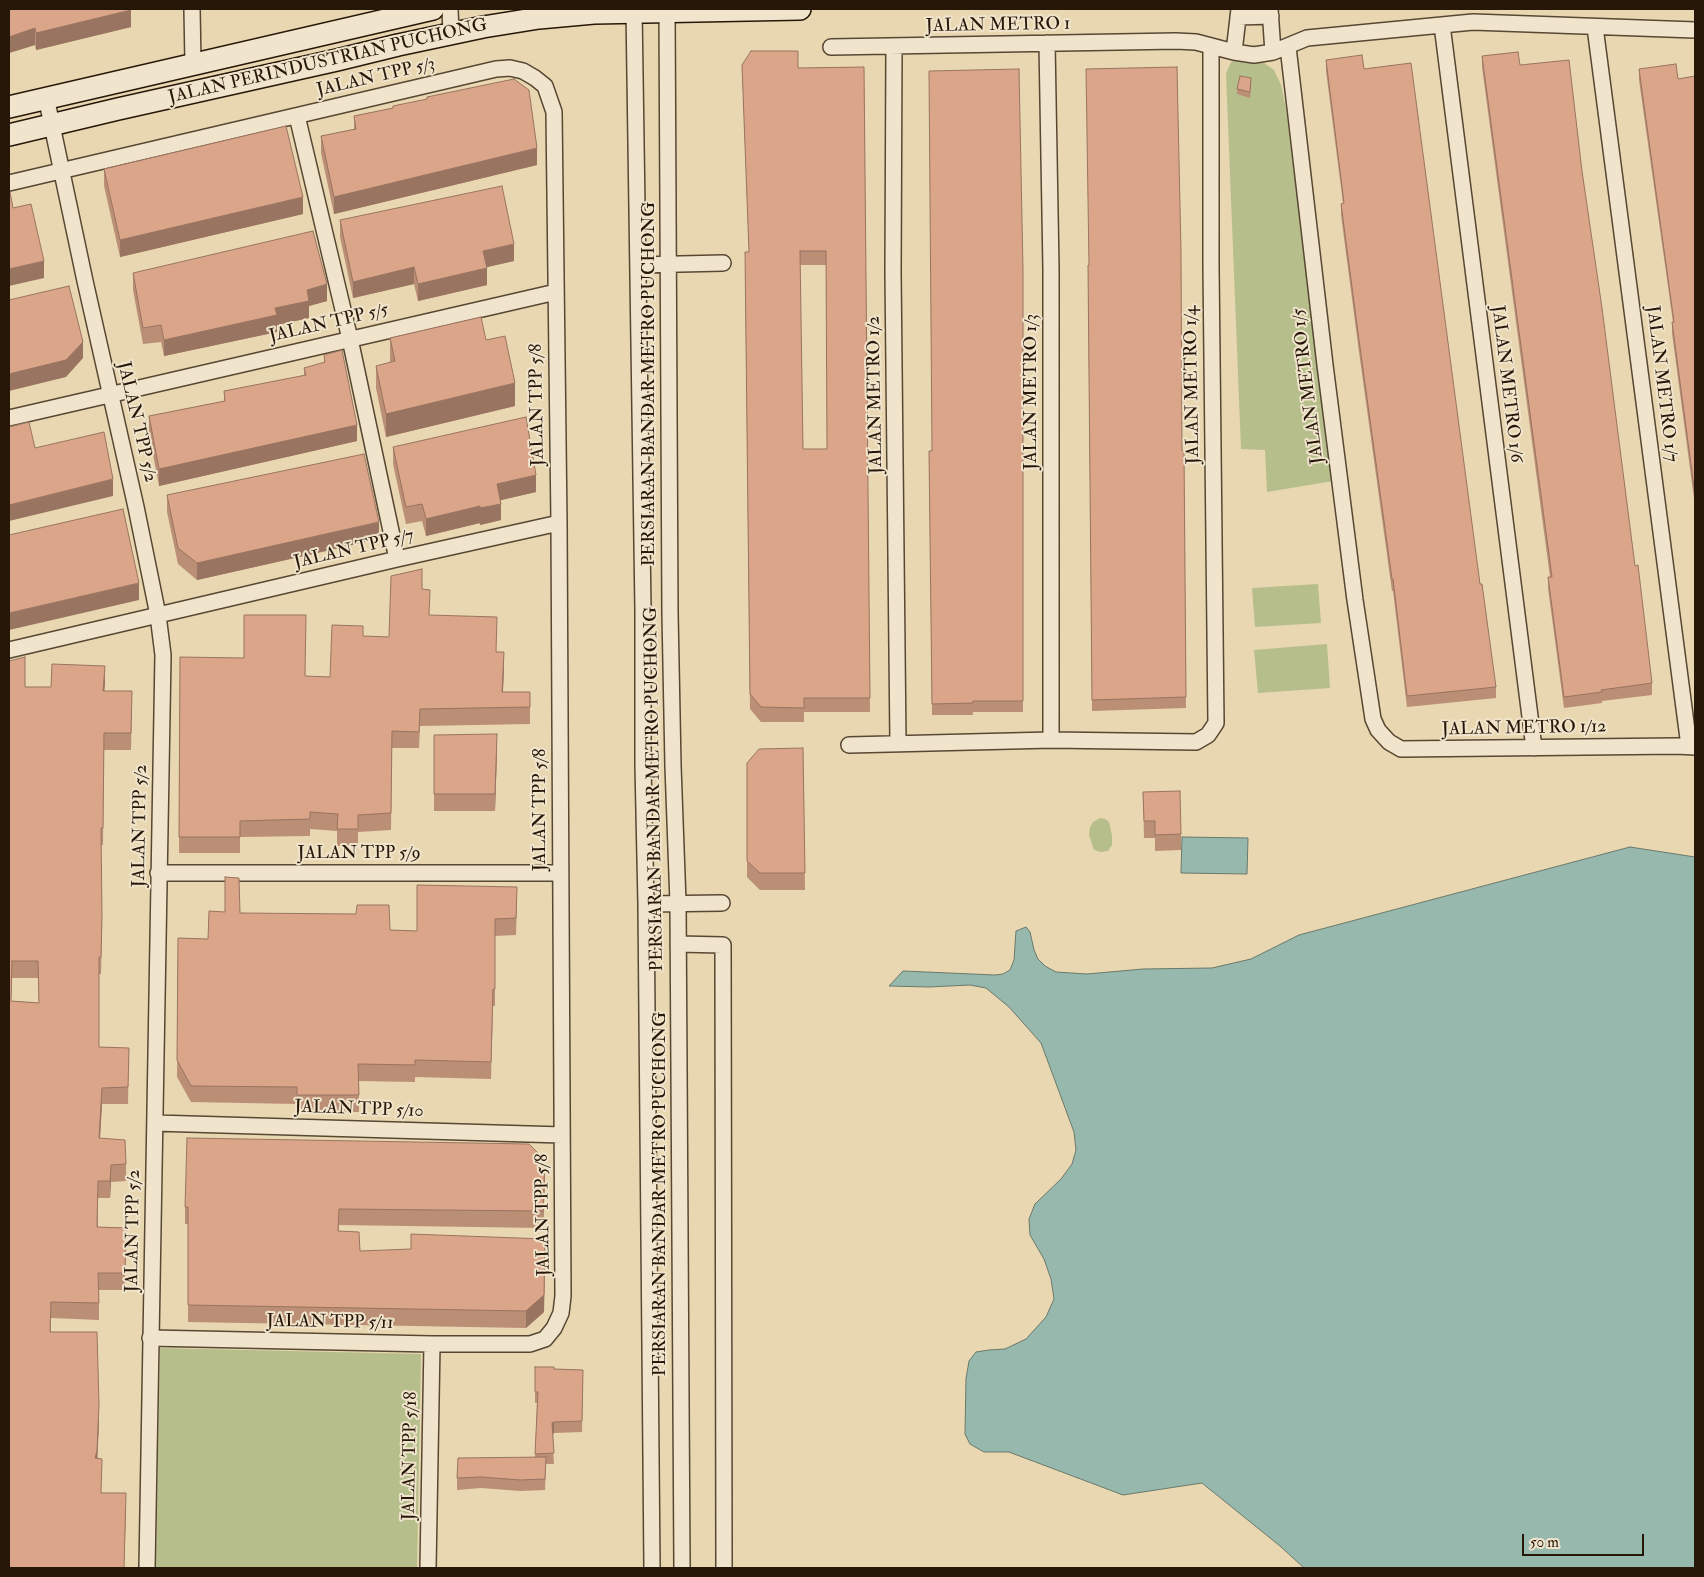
<!DOCTYPE html>
<style>
body{margin:0}
#map{position:relative;width:1704px;height:1577px;overflow:hidden;background:#e8d7b0;font-family:"IM FELL Double Pica",serif}
canvas{display:block}
.frame{position:absolute;inset:0;border:10px solid #271709;pointer-events:none}
.scale{position:absolute;left:1522px;top:1534px;width:122px;height:22px;box-sizing:border-box;border:2px solid #271709;border-top:0;padding-left:6px;font-size:15px;line-height:18px;white-space:nowrap;color:#271709;-webkit-text-stroke:4px #f0e5cc;paint-order:stroke}
</style>
<div id="map">
<canvas width="1704" height="1577"></canvas>
<div class="frame"></div>
<div class="scale">50 m</div>
</div>
<script>
const ctx = document.querySelector('canvas').getContext('2d');
ctx.lineJoin = 'round';
function fillPath(path, color) {
  ctx.fillStyle = color;
  ctx.fill(path, 'evenodd');
}
function toPath(rows) {
  const path = new Path2D();
  for (const r of rows) {
    path.moveTo(r[0], r[1]);
    for (let i = 2; i < r.length; i += 2) path.lineTo(r[i], r[i + 1]);
  }
  return path;
}
function trace(path, color, width, dash) {
  ctx.strokeStyle = color;
  ctx.lineWidth = width;
  ctx.lineCap = dash ? 'butt' : 'round';
  ctx.setLineDash(dash || []);
  ctx.stroke(path);
}
function label(font, color, halo, rows, align = 'center') {
  ctx.font = font + ' "IM FELL Double Pica",serif';
  ctx.lineWidth = 4;
  ctx.setLineDash([]);
  ctx.textBaseline = 'middle';
  ctx.strokeStyle = halo;
  ctx.fillStyle = color;
  for (const [text, x, y, turn = 0] of rows) {
    ctx.save();
    ctx.translate(x, y);
    ctx.rotate((+turn || 0) * Math.PI / 180);
    ctx.textAlign = isNaN(turn) ? turn : align;
    if (halo) ctx.strokeText(text, 0, 0);
    ctx.fillText(text, 0, 0);
    ctx.restore();
  }
}
fillPath(toPath([
 [1241,59,1260,60,1274,70,1281,85,1286,109,1333,481,1267,492,1265,450,1241,449,1226,74,1231,62],
 [1318,584,1321,623,1255,627,1252,588],
 [1327,644,1330,688,1258,693,1254,650],
 [1100,818,1105,819,1109,822,1112,836,1112,845,1108,851,1101,852,1094,850,1089,835,1090,827,1093,822],
 [160,1348,421,1354,417,1568,156,1568]
]), '#b6be8b');
const water = toPath([
 [1182,837,1248,838,1247,874,1181,873,1182,837],
 [1630,847,1695,857,1695,1568,1304,1568,1280,1546,1202,1483,1123,1495,1009,1452,984,1452,970,1444,965,1434,966,1379,969,1361,976,1352,989,1350,1005,1349,1026,1339,1046,1317,1054,1299,1051,1279,1044,1259,1030,1235,1029,1219,1035,1204,1061,1179,1072,1164,1076,1150,1074,1132,1041,1043,1009,1007,986,988,970,985,929,987,889,986,903,971,995,975,1003,974,1010,970,1014,960,1016,931,1026,927,1030,932,1034,950,1038,959,1045,966,1056,972,1087,974,1143,969,1212,968,1251,959,1299,935,1630,847]
]);
fillPath(water, '#97b9ad');
trace(water, '#6a786b', 1);
const street = toPath([
 [192,9,193,63],
 [450,9,451,34],
 [634,9,643,610,643,766,646,904,652,1568],
 [667,9,670,613,673,766,678,903,682,1568],
 [1270,9,1273,52],
 [1238,17,1271,16],
 [1442,25,1534,748],
 [1595,27,1689,746],
 [1047,43,1051,269,1051,740],
 [831,47,1176,41,1196,42,1234,52,1254,55,1273,52,1307,38,1473,22,1695,30],
 [894,47,893,272,898,744],
 [1288,47,1325,365,1355,600,1373,719,1378,730,1389,742,1401,749,1677,746,1695,747],
 [1234,52,1239,9],
 [46,97,85,281,136,507,158,615,163,655,147,1568],
 [297,116,350,339,397,559],
 [9,183,496,69,510,68,523,71,535,78,545,86,554,112,559,523,563,1296,561,1313,554,1328,545,1339,530,1344,432,1344,150,1338],
 [638,265,723,263],
 [9,418,556,292],
 [9,650,397,559,559,523],
 [849,745,1051,740,1196,742,1208,735,1216,723,1211,267,1211,46],
 [158,873,560,873],
 [646,904,722,903],
 [678,944,723,945,724,1568],
 [155,1123,562,1135],
 [428,1568,432,1344]
]);
const secondary = toPath([
 [9,107,433,9],
 [9,135,118,109,337,60,398,45,483,27,539,18,594,13,800,9]
]);
trace(street, '#574733', 18);
trace(secondary, '#271709', 24);
trace(street, '#f0e5cc', 15);
trace(secondary, '#f0e5cc', 21);
fillPath(toPath([
 [9,9,131,27,36,50,35,45,9,53],
 [228,9,274,9,228,10],
 [301,9,316,9,316,10,301,10],
 [1482,56,1520,65,1582,171,1635,566,1652,683,1652,695,1602,701,1602,703,1564,708,1548,588,1548,577,1550,577,1482,67],
 [1326,60,1364,69,1480,584,1496,687,1496,698,1407,707,1393,591,1392,591,1359,352,1341,215,1341,204,1343,203,1326,71],
 [742,65,798,68,864,67,870,712,804,712,804,722,761,722,750,709,745,267,749,252],
 [800,265,826,265,827,449,803,449],
 [1639,69,1678,79,1695,76,1695,506,1672,333,1672,322,1673,322,1639,80],
 [1251,84,1250,98,1237,94,1237,89],
 [393,106,537,165,334,214,321,153,321,136,354,129,354,116,393,108],
 [104,169,303,214,120,257,104,186],
 [340,220,514,261,487,267,487,285,418,301,414,284,353,298,340,237],
 [1088,265,1182,451,1184,451,1186,708,1092,711],
 [1023,271,1023,712,973,712,973,715,932,715,929,451,931,451],
 [133,273,327,301,309,306,309,318,277,325,277,332,164,356,161,342,143,344,133,290],
 [390,338,486,340,515,406,386,437,376,388,376,366,390,362],
 [324,355,357,441,159,486,149,433,149,416,224,401,224,391,304,376,304,368,324,363],
 [393,447,536,492,501,500,501,520,480,525,480,523,426,536,422,521,406,524,393,464],
 [167,495,379,539,197,580,178,564,167,512],
 [422,589,429,615,496,652,504,668,503,692,530,692,530,724,420,726,419,748,392,748,391,830,358,832,358,846,337,846,337,831,310,829,310,836,240,837,240,853,179,853,180,657,244,658,305,676,330,677,363,636,389,637],
 [9,661,25,687,51,687,105,683,104,691,132,707,131,750,104,750,103,845,101,845,102,933,101,974,99,974,99,1047,129,1048,128,1104,102,1104,100,1138,126,1164,126,1181,111,1182,110,1198,98,1198,98,1227,126,1228,125,1290,99,1290,99,1320,51,1318,50,1332,99,1421,97,1458,101,1493,126,1510,124,1568,9,1568],
 [12,978,38,978,39,1003,11,1001],
 [434,735,497,751,495,811,434,811],
 [803,748,805,890,760,890,747,877,747,861],
 [1143,792,1181,834,1181,850,1155,851,1155,838,1144,838],
 [517,904,516,935,495,936,495,1006,493,1006,491,1079,415,1077,415,1082,359,1081,359,1112,297,1112,297,1104,191,1102,177,1077,178,938,208,939,240,913,390,930,417,931],
 [545,1176,543,1228,339,1225,339,1231,360,1251,545,1256,544,1312,526,1328,188,1322,188,1224,185,1224,185,1207],
 [535,1367,554,1369,583,1370,582,1432,554,1433,552,1434,554,1464,546,1464,545,1490,520,1491,481,1488,457,1490,457,1478,535,1457,537,1403,535,1403]
]), '#bb8e76');
fillPath(toPath([
 [131,10,131,27,36,50,36,33],
 [35,28,35,45,9,53,9,37],
 [537,148,537,165,334,214,334,197],
 [303,197,303,214,120,257,120,240],
 [514,244,514,261,483,268,483,251],
 [44,261,44,278,9,286,9,269],
 [414,267,414,284,353,298,353,282],
 [487,268,487,285,418,301,418,284],
 [327,284,327,301,309,306,309,318,277,325,277,332,164,356,164,340,275,308,307,290],
 [83,342,83,358,66,377,9,391,9,374],
 [515,383,515,406,386,437,386,414],
 [357,425,357,441,159,486,159,469],
 [536,475,536,492,497,501,497,484],
 [113,479,113,496,9,521,9,505],
 [501,504,501,520,480,525,480,508],
 [480,506,480,523,426,536,426,519],
 [379,522,379,539,197,580,197,563],
 [139,583,139,600,9,630,9,613],
 [504,652,504,668,502,709,502,692],
 [105,666,105,683,103,708,103,691],
 [497,734,497,751,495,811,495,794],
 [102,1088,102,1104,99,1155,99,1138],
 [545,1160,545,1176,543,1228,543,1211],
 [111,1165,111,1182,110,1198,110,1181],
 [545,1239,544,1312,526,1328,526,1311],
 [51,1302,51,1318,50,1348,50,1332],
 [99,1404,99,1421,97,1468,95,1458],
 [554,1422,554,1433,552,1435,552,1423]
]), '#997460');
const building = toPath([
 [9,9,131,9,131,10,36,33,35,28,9,37,9,9],
 [751,51,798,51,798,68,864,67,870,698,804,698,804,708,761,707,750,694,745,252,749,252,742,65,751,51],
 [800,251,826,251,827,449,803,449,800,251],
 [1518,52,1520,65,1569,60,1582,171,1602,308,1635,566,1638,565,1652,683,1601,690,1602,692,1564,697,1548,577,1552,577,1482,56,1518,52],
 [1362,55,1364,69,1411,63,1480,584,1482,584,1496,687,1407,696,1393,579,1392,579,1359,340,1341,204,1344,203,1326,60,1362,55],
 [1676,64,1678,79,1695,76,1695,495,1672,322,1674,322,1639,69,1676,64],
 [1177,67,1181,252,1182,451,1184,451,1186,697,1092,700,1088,265,1089,265,1086,69,1177,67],
 [1019,69,1023,271,1023,701,973,701,973,703,932,704,929,451,932,451,929,71,1019,69],
 [1240,76,1251,78,1250,92,1237,89,1240,76],
 [514,79,529,90,537,148,334,197,321,136,356,129,354,116,393,108,393,106,427,99,427,97,514,79],
 [286,126,303,197,120,240,104,169,286,126],
 [502,186,514,244,483,251,487,268,418,284,414,267,353,282,340,220,502,186],
 [10,192,13,208,31,204,44,261,9,269,9,193,10,192],
 [313,231,327,284,307,290,309,301,275,308,277,315,164,340,161,325,143,328,133,273,313,231],
 [69,286,83,342,66,360,9,374,9,300,69,286],
 [481,317,486,340,505,336,515,383,386,414,376,366,395,361,390,338,481,317],
 [342,350,357,425,159,469,149,416,225,401,224,391,306,375,304,368,325,362,324,355,342,350],
 [526,417,536,475,497,484,501,504,480,508,480,506,426,519,422,504,406,507,393,447,526,417],
 [29,422,35,448,104,432,113,479,9,505,9,427,29,422],
 [364,454,379,522,197,563,178,548,167,495,364,454],
 [123,509,139,583,9,613,9,535,123,509],
 [422,569,422,589,430,590,429,615,497,617,496,652,504,652,502,692,530,692,530,707,420,709,419,732,392,731,391,813,358,815,358,829,337,829,338,814,310,812,310,819,240,821,240,837,179,837,180,657,244,658,244,615,306,615,305,676,330,677,332,625,363,626,363,636,389,637,391,576,422,569],
 [25,657,25,687,51,687,52,664,105,666,103,691,132,691,131,733,104,733,103,828,101,828,102,916,101,957,99,957,99,1047,129,1048,128,1087,102,1088,99,1138,125,1140,126,1164,111,1165,110,1181,98,1181,97,1227,126,1228,125,1273,98,1273,99,1303,51,1302,50,1332,97,1332,99,1404,97,1451,95,1458,102,1459,101,1493,126,1493,124,1568,9,1568,9,661,25,657],
 [12,961,38,961,39,1003,11,1001,12,961],
 [497,734,495,794,434,794,434,735,497,734],
 [803,748,805,873,760,873,747,861,747,763,759,749,803,748],
 [1180,791,1181,834,1155,835,1155,821,1144,821,1143,792,1180,791],
 [225,877,239,878,240,913,356,914,357,905,389,905,390,930,417,931,417,885,517,887,516,918,495,919,495,989,493,989,491,1062,415,1060,415,1065,358,1064,359,1095,297,1095,297,1087,191,1086,177,1060,178,938,208,939,209,911,225,912,225,877],
 [187,1138,529,1144,545,1160,543,1211,339,1209,338,1231,359,1232,360,1251,411,1249,411,1234,545,1239,544,1295,526,1311,188,1305,188,1207,185,1207,187,1138],
 [535,1367,554,1367,554,1369,583,1370,582,1421,554,1422,552,1423,554,1453,535,1454,538,1392,535,1392,535,1367],
 [546,1457,545,1479,520,1480,481,1477,457,1478,458,1458,546,1457]
]);
fillPath(building, '#daa589');
trace(building, '#997460', 1);
label('18px', '#271709', '#f0e5cc', [
 ["JALAN METRO 1",998,26,-1],
 ["JALAN PERINDUSTRIAN PUCHONG",328,62,-13],
 ["JALAN TPP 5/3",376,78,-13],
 ["JALAN TPP 5/5",329,324,-13],
 ["PERSIARAN BANDAR METRO PUCHONG",650,384,-90],
 ["JALAN METRO 1/6",1506,384,83],
 ["JALAN METRO 1/7",1661,384,83],
 ["JALAN METRO 1/4",1193,385,-91],
 ["JALAN METRO 1/5",1309,386,-97],
 ["JALAN METRO 1/3",1032,392,-90],
 ["JALAN METRO 1/2",876,395,-91],
 ["JALAN TPP 5/8",538,405,-91],
 ["JALAN TPP 5/2",136,422,77],
 ["JALAN TPP 5/7",354,550,-13],
 ["JALAN METRO 1/12",1524,729,-1],
 ["PERSIARAN BANDAR METRO PUCHONG",655,789,-91],
 ["JALAN TPP 5/8",541,810,-90],
 ["JALAN TPP 5/2",141,826,-89],
 ["JALAN TPP 5/9",359,854],
 ["JALAN TPP 5/10",359,1110,2],
 ["PERSIARAN BANDAR METRO PUCHONG",661,1194,-90],
 ["JALAN TPP 5/8",544,1215,-91],
 ["JALAN TPP 5/2",134,1231,-89],
 ["JALAN TPP 5/11",330,1323,1],
 ["JALAN TPP 5/18",411,1456,-89]
]);
</script>
